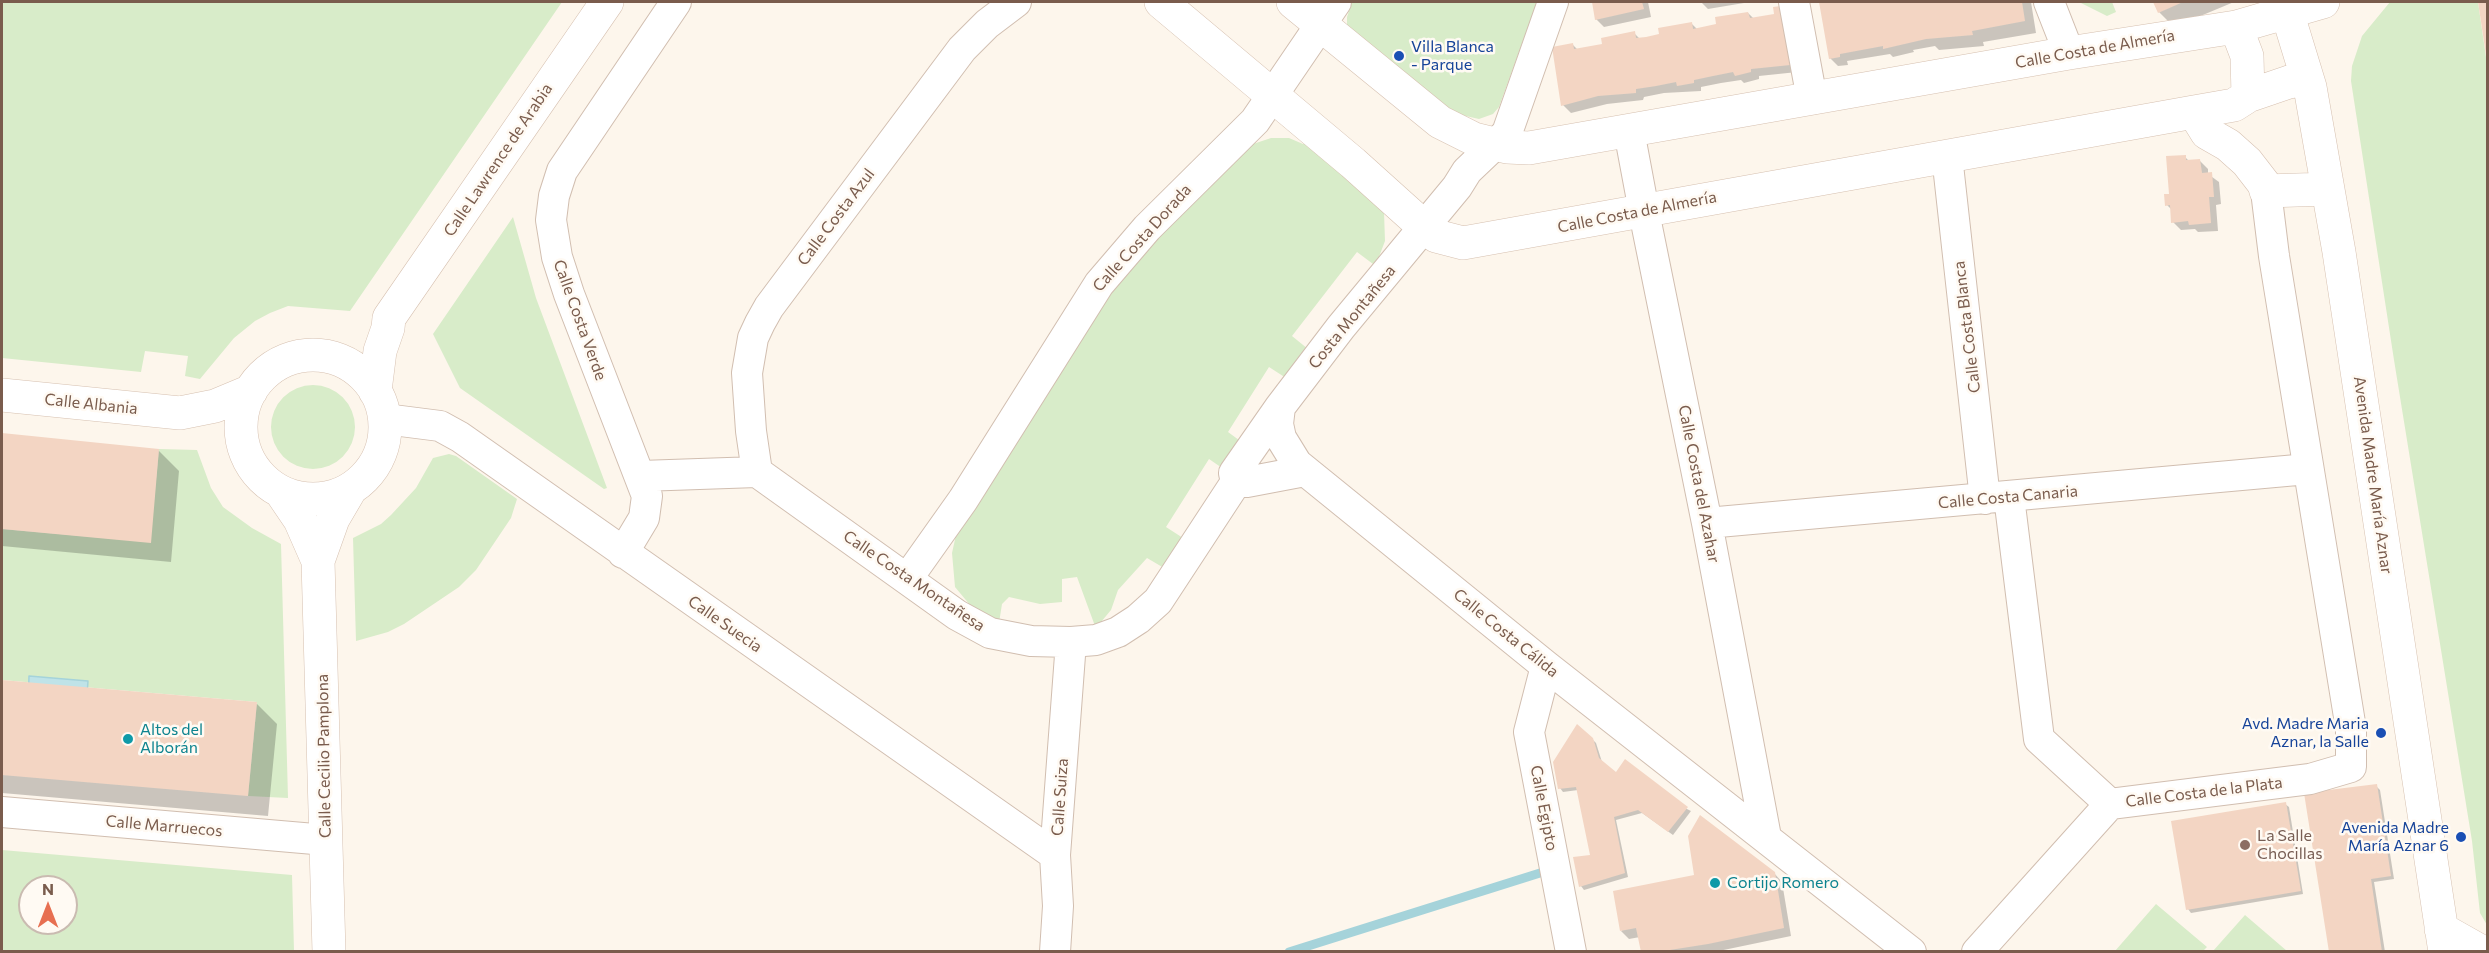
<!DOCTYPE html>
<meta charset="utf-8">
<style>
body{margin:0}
#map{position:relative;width:2489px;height:953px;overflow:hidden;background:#fdf6ec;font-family:Commissioner,sans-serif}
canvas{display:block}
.frame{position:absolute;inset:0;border:3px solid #7a5c4d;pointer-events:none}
.north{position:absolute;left:18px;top:875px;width:60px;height:60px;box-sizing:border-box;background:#fffaf3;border:2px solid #cabbb1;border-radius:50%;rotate:0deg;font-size:16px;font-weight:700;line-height:24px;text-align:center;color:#7a5c4d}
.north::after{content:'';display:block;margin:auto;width:21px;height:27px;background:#e76f51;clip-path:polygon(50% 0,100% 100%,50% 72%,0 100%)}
</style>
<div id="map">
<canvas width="2489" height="953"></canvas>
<div class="frame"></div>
<div class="north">N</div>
</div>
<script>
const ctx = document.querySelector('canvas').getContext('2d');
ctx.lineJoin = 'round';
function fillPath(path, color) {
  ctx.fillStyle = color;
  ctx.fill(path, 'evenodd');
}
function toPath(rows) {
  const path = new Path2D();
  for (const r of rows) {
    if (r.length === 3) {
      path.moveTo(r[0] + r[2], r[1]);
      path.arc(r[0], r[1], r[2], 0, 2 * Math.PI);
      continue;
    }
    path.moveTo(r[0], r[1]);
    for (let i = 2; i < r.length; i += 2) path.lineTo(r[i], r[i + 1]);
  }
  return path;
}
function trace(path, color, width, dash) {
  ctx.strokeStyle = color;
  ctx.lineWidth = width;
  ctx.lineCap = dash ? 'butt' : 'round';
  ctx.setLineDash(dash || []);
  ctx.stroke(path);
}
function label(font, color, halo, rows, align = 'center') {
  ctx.font = font + ' Commissioner,sans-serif';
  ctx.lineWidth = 5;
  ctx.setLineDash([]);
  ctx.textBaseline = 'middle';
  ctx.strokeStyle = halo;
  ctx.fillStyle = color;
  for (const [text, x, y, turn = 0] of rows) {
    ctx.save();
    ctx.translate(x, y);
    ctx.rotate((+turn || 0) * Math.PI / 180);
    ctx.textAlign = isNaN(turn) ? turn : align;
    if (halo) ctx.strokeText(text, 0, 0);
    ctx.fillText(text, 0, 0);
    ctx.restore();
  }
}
fillPath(toPath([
 [2,2,562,2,350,311,288,306,270,313,255,321,234,338,200,379,185,376,188,356,145,351,141,372,2,358],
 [1352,2,1537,2,1499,107,1493,114,1479,119,1457,114,1452,117,1347,27,1347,17],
 [2079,2,2112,2,2116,12,2107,16],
 [2390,2,2478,2,2487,64,2487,925,2480,913,2472,841,2394,360,2351,81,2352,66,2362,36],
 [1271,138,1289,138,1303,144,1317,144,1384,212,1385,241,1377,262,1373,264,1357,252,1292,336,1308,349,1286,378,1269,367,1228,432,1243,443,1225,470,1209,459,1166,527,1183,538,1164,568,1147,558,1118,590,1111,610,1101,622,1095,626,1077,577,1062,579,1062,602,1040,604,1009,597,1002,604,999,623,970,605,955,587,952,553,956,535,1102,302,1135,261,1250,145],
 [513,217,536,298,607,488,604,489,460,388,433,334],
 [313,427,42],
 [159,449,197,450,211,488,223,507,252,528,281,544,288,798,248,796,257,702,2,680,2,529,150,542],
 [449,454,456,456,517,499,511,518,476,570,459,587,404,624,388,632,356,641,353,538,381,524,391,515,416,488,433,458],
 [2,850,292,875,294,951,2,951],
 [30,887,66,887,66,923,30,923],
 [2156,904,2207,947,2203,951,2115,951],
 [2245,915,2287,951,2213,951]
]), '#d8ecc9');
const water = toPath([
 [29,676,88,681,86,709,28,707,29,676]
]);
fillPath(water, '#bfe3e8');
trace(water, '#a5d3da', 1.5);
fillPath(toPath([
 [1594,2,1648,2,1651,17,1604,27,1596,19],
 [1701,2,1750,2,1708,9],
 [1820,2,1841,3,2031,2,2036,33,1983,42,1984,46,1939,50,1935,46,1913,50,1914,52,1893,57,1890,54,1847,61,1848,65,1838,66,1830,58],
 [2155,2,2234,2,2174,27,2159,12],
 [1748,13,1807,71,1759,76,1759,79,1744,83,1741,80,1721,83,1701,87,1701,91,1664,93,1644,97,1643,100,1607,104,1571,113,1563,105,1573,45,1578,50,1604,45,1634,33,1640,39,1660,35,1691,23,1697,29,1718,26],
 [2185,157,2189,161,2200,161,2208,169,2208,174,2219,182,2221,204,2216,205,2218,231,2198,232,2195,229,2181,230,2173,222,2172,210,2167,205],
 [2,435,158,450,179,471,171,562,2,546],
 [2,682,257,704,277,724,268,816,2,793],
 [1592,739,1596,743,1602,762,1616,774,1691,811,1673,835,1642,813,1616,820,1628,877,1584,890,1581,886,1591,856,1578,790,1563,792,1560,788],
 [2376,786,2380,790,2394,879,2374,882,2385,952,2330,952],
 [2285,804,2289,807,2303,894,2191,913,2188,909],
 [1774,873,1782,882,1791,936,1714,952,1643,952,1640,937,1629,939,1621,931,1695,876]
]), '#0003');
trace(toPath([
 [1289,952,1540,873]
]), '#a5d3da', 9);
fillPath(toPath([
 [1592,2,1642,2,1644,9,1595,20],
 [1819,2,2022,2,2025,21,1972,31,1973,35,1926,39,1883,49,1883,46,1840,54,1840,57,1829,59],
 [2153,2,2183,2,2158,13],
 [2478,2,2488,2,2488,55,2486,55],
 [1789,5,1800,64,1751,69,1751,72,1735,76,1733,72,1713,76,1694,80,1694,83,1677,86,1676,82,1656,86,1636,89,1636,93,1598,96,1561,106,1552,47,1573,43,1574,49,1602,44,1601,38,1635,31,1636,38,1646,37,1659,34,1658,28,1692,22,1693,29,1716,24,1715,17,1748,12,1750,18,1774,14,1773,7],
 [2186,155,2186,160,2200,159,2202,173,2212,172,2214,197,2209,197,2211,223,2189,225,2188,221,2171,223,2170,205,2165,206,2164,194,2169,194,2166,156],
 [2,433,159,449,151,543,2,529],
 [2,680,257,702,248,796,2,775],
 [1577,724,1593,738,1599,758,1616,772,1625,759,1688,807,1668,832,1638,810,1614,817,1625,873,1579,887,1573,857,1590,855,1576,787,1558,789,1553,762],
 [2377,784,2391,876,2371,879,2382,952,2329,952,2304,793],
 [2286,802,2301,891,2186,910,2171,821],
 [1700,815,1775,872,1784,928,1708,944,1657,952,1641,952,1636,928,1620,931,1613,891,1694,875,1688,836]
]), '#f3d5c3');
const street = toPath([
 [1794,2,1812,99],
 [2049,2,2069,53],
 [1629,131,1647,227,1707,523,1766,837],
 [1947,156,1985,499],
 [1280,407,1278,424,1281,438,1297,464,1546,666,1911,952],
 [385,419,440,426,460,437,1055,855],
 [757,472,751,431,747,373,753,338,760,323,769,307,962,49,987,24,1016,2],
 [641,476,757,472,957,615,990,633,1031,641,1071,642,1096,640,1118,632,1138,619,1158,601,1236,482,1234,473,1280,407,1341,327,1457,187,1467,171,1507,133,1553,2],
 [1236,482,1247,482,1305,471],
 [2009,497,2039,739,2110,804],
 [1707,523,2308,469],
 [623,553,644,518,647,496,569,294,557,257,551,220,554,196,562,171,676,2],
 [907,579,963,500,1099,284,1147,228,1255,121,1336,2],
 [1546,666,1529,732,1571,952],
 [2,812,326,840],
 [1055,952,1058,906,1055,855,1071,642],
 [1977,952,2110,804,2310,779,2351,767,2351,729,2274,256,2266,191]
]);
const secondary = toPath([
 [1161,2,1353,163,1423,226,1436,236,1463,243,2194,112,2207,133,2228,145,2247,162,2264,184,2266,191,2328,189],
 [1293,2,1440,122,1474,139,1507,147,1529,148,2069,53,2236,27,2323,2],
 [2284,2,2310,87,2339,252,2445,952],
 [2236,27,2247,56,2248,96],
 [2194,112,2234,105,2248,96,2289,82,2307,79],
 [313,427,72],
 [375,391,380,351,388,328,389,318,607,2],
 [2,395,180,413,215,406,251,391],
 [281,492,300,520,318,561],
 [2441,929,2482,952],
 [329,952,318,561,333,519,350,490]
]);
trace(street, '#d1beb0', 32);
trace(secondary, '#d6c0b0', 34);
trace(street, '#fff', 30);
trace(secondary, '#fff', 33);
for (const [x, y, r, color] of [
 [1399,56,6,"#1a4fb4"],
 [2381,733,6,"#1a4fb4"],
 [128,739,6,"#0f9aa8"],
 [2461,837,6,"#1a4fb4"],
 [2245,845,6,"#8d6e63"],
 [1715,883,6,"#0f9aa8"]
]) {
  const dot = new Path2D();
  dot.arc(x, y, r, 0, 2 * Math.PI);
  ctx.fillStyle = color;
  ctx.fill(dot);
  trace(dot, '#fffaf3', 2);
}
label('16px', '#164399', '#fffaf3', [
 ["Villa Blanca",1411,47,"left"],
 ["- Parque",1411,65,"left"],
 ["Avd. Madre Maria",2369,724],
 ["Aznar, la Salle",2369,742],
 ["Avenida Madre",2449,828],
 ["María Aznar 6",2449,846]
], 'right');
label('16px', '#7a5c4d', '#fffaf3', [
 ["Calle Costa de Almería",2095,49,-10],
 ["Calle Lawrence de Arabia",498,160,-56],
 ["Calle Costa de Almería",1637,212,-11],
 ["Calle Costa Azul",836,217,-53],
 ["Calle Costa Dorada",1142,238,-48],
 ["Costa Montañesa",1352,317,-51],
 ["Calle Costa Verde",580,320,70],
 ["Calle Costa Blanca",1967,327,-97],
 ["Calle Albania",91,404,6],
 ["Avenida Madre María Aznar",2373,475,82],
 ["Calle Costa del Azahar",1699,484,79],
 ["Calle Costa Canaria",2008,497,-5],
 ["Calle Costa Montañesa",914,581,34],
 ["Calle Suecia",725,624,35],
 ["Calle Costa Cálida",1506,633,39],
 ["Calle Cecilio Pamplona",324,756,-91],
 ["Calle Costa de la Plata",2204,792,-7],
 ["Calle Suiza",1060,797,-86],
 ["Calle Egipto",1544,808,79],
 ["Calle Marruecos",164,826,5]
]);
label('16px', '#0d838f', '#fffaf3', [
 ["Altos del",140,730],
 ["Alborán",140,748],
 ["Cortijo Romero",1727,883]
], 'left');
label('16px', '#785e54', '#fffaf3', [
 ["La Salle",2257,836],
 ["Chocillas",2257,854]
], 'left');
</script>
